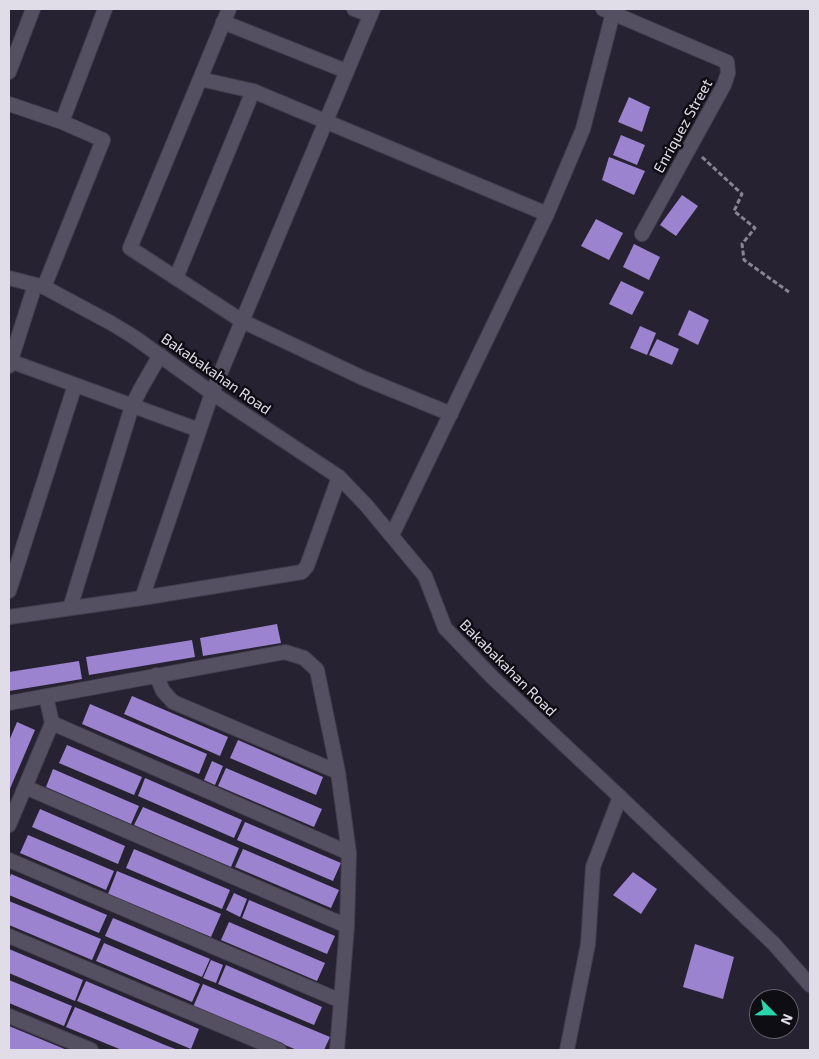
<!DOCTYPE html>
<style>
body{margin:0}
#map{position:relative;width:819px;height:1059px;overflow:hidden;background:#272232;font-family:"Exo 2",sans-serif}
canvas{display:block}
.frame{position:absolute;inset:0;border:10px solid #e0dde8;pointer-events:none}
.north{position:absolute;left:749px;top:989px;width:50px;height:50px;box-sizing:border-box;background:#0f0d14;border:1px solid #636069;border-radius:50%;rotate:113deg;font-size:14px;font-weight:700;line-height:20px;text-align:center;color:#e0dde8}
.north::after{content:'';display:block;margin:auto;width:18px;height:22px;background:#2ad5ac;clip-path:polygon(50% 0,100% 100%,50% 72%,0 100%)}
</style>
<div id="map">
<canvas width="819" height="1059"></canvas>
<div class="frame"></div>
<div class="north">N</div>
</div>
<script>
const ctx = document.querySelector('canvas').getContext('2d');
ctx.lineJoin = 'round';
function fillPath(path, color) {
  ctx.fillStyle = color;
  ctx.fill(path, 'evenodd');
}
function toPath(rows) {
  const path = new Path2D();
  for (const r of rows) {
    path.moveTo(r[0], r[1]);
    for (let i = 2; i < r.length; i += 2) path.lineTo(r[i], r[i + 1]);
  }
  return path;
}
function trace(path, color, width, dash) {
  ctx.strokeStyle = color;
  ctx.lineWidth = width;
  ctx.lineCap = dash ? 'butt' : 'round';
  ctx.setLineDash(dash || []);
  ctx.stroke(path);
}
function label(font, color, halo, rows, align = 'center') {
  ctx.font = font + ' "Exo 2",sans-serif';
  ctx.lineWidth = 5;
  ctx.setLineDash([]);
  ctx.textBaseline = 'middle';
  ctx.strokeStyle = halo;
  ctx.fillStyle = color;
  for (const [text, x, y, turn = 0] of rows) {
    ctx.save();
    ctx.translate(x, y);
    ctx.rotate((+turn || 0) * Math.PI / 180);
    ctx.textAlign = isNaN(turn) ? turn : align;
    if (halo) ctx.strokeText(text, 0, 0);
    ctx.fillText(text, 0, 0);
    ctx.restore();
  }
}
fillPath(toPath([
 [629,97,650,107,642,132,618,122],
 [621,135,645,145,637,165,613,155],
 [609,157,645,171,634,195,602,180],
 [682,195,698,206,676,236,660,225],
 [596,219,623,233,609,260,581,246],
 [634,244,660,257,649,280,623,267],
 [621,281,644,292,632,315,609,304],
 [689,310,709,320,698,345,678,335],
 [640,326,656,333,647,355,630,348],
 [657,339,679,349,672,365,649,355],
 [277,624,281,643,203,656,200,638],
 [192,640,195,657,89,675,86,657],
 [79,661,82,679,9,691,9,672],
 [132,696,228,737,220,756,124,714],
 [90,704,207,754,199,774,82,724],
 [17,722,35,730,9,791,9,741],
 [238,740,323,777,316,795,230,758],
 [67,745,142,777,134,795,59,763],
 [212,761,223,766,215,785,204,780],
 [226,768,322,809,314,827,218,786],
 [53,769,139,806,131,824,46,787],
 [145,778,242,820,234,838,138,796],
 [143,807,239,848,231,867,134,825],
 [40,809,125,846,118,864,32,827],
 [245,822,341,863,333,881,237,840],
 [28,835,114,871,106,890,20,853],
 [134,849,230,890,222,909,126,868],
 [243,849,339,890,331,908,235,867],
 [117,871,221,914,211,937,108,894],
 [633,872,657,889,641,914,613,895],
 [11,874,107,915,99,933,9,895,9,879],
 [234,893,247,899,240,917,226,910],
 [249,900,335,936,327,954,242,918],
 [9,901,101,939,92,960,9,925],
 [113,918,210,959,202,977,105,936],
 [229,922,325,963,317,981,221,940],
 [104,943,200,984,192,1002,96,961],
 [695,944,734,957,723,999,683,987],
 [9,949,83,980,75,1001,9,973],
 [211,960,223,965,216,983,203,978],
 [226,965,322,1007,314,1025,218,984],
 [9,980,72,1006,64,1026,9,1003],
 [86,981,199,1029,191,1049,77,1001],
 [203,984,330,1037,324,1050,297,1050,193,1007],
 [75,1007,165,1045,178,1050,122,1050,112,1046,66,1027],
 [9,1026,67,1050,9,1049]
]), '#9b83cf');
const minor = toPath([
 [229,9,130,248,242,321,363,378,451,414],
 [354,9,370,15],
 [603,9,727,62,728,73,724,85,642,234],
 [223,22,346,71],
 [9,72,33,9],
 [200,79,253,91,547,214],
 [9,104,62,122,103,140,44,287],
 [62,122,105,9],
 [176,278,253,91],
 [10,361,199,430],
 [9,366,35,285],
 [392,535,547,214,583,129,614,9],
 [9,591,75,385],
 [142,598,212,393,373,9],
 [70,608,132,406,140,390,160,355],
 [9,617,142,598,302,572,307,566,339,477],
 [156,675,163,691,173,702,338,772],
 [9,703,285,652,304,658,317,670,338,772,349,853,347,926,337,1050],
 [52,723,349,853],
 [25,787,347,926],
 [9,825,52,723,46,696],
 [9,860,341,1001],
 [9,936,279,1050],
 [9,1016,91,1050],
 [567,1050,588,944,593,867,620,797]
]);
const tertiary = toPath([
 [9,278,44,287,111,323,134,337,212,393,339,477,366,505,425,576,445,628,492,677,620,797,774,944,810,985]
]);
trace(minor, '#423d4b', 16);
trace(tertiary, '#423d4b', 16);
trace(toPath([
 [702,157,742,194,734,211,755,228,742,244,744,260,789,292]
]), '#888491', 3, [5, 2.5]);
trace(minor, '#544f61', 14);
trace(tertiary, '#544f61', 14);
label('15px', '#e0dde8', '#0f0d14', [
 ["Enriquez Street",683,126,-61],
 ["Bakabakahan Road",216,374,35],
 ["Bakabakahan Road",508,668,45]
]);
</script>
